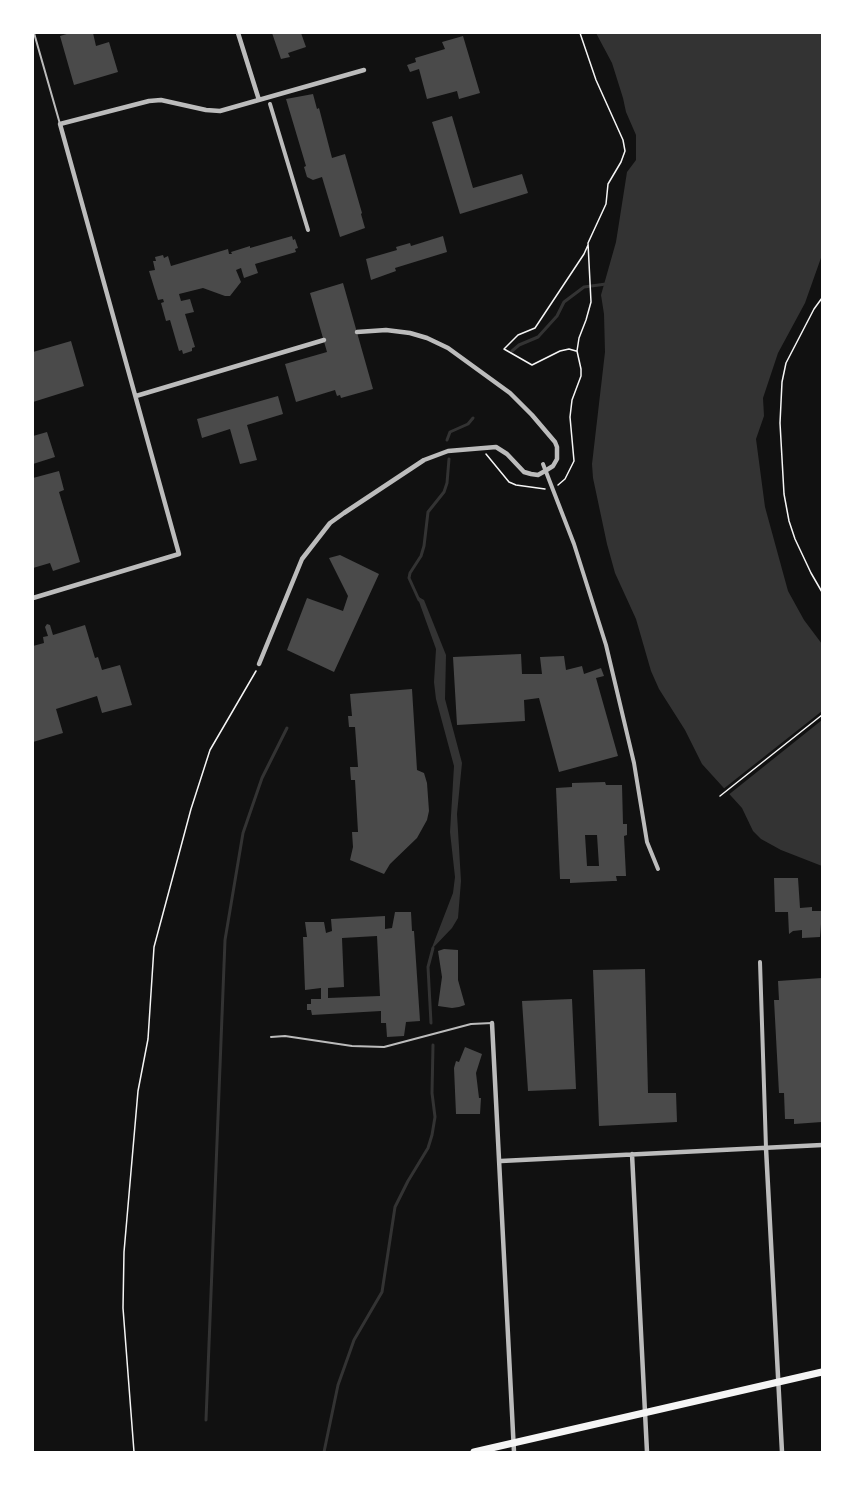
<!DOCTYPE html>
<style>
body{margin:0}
#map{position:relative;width:855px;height:1485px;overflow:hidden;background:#111;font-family:"IBM Plex Sans",sans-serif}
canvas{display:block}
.frame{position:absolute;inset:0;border:34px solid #fff;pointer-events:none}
</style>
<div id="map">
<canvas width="855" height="1485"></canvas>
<div class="frame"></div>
</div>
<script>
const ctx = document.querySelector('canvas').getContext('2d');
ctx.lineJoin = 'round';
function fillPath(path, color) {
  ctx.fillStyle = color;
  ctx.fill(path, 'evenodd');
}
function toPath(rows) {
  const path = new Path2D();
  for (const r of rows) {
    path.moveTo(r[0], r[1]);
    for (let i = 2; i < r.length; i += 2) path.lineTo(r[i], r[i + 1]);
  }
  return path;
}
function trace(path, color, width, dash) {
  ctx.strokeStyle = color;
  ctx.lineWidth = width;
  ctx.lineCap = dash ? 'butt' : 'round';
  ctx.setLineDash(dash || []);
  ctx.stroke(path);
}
fillPath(toPath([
 [596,33,822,33,822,255,805,303,778,353,763,398,764,416,756,439,765,507,788,591,804,620,822,644,822,866,781,850,761,839,753,831,742,808,702,764,685,730,659,689,651,671,636,619,615,573,607,544,593,478,592,464,605,352,604,314,601,295,616,242,627,172,636,160,636,135,626,112,623,98,612,63],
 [417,596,424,600,446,655,445,699,462,763,457,814,461,881,458,918,452,928,431,950,453,893,455,877,450,832,454,766,436,699,434,682,436,649]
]), '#333');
fillPath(toPath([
 [822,711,822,720,727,796,722,790]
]), '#111');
trace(toPath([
 [512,351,519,345,538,337,557,316,564,302,584,287,606,284],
 [447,440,450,432,468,424,473,418],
 [419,600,409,578,410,573,421,556,424,546,428,512,444,492,447,483,449,459],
 [431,1023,428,967,433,948],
 [206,1420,225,940,243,833,262,778,287,728],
 [324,1452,338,1385,348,1357,354,1340,382,1292,395,1207,408,1181,428,1148,432,1135,435,1117,432,1093,433,1045]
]), '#333', 3);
fillPath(toPath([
 [70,33,93,33,96,46,109,42,118,72,74,85,60,36],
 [272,33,301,33,306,47,288,53,290,57,281,59],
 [463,36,480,93,459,99,457,91,427,99,419,69,410,72,407,65,416,62,415,58,445,49,442,42],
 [313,94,317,109,319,108,332,158,345,154,362,213,361,214,365,228,340,237,322,177,313,180,307,177,304,167,306,166,286,99],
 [452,116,473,188,522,174,528,193,460,214,432,122],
 [292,236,293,240,295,239,298,248,295,249,296,252,255,264,258,273,244,278,241,268,236,270,241,282,230,296,225,296,203,288,179,294,181,301,190,299,194,312,185,314,195,347,192,348,192,351,183,354,182,350,179,351,170,320,166,321,161,303,164,302,163,299,158,300,149,271,155,270,153,261,156,261,155,257,163,255,164,258,168,256,171,266,228,249,229,254,232,254,231,252,250,246,250,248],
 [443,236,447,252,395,268,396,271,371,280,366,259,397,250,396,247,410,243,411,246],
 [343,283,373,389,341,398,340,395,337,396,335,390,296,402,285,364,327,352,310,293],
 [71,341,84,386,33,402,33,352],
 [278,396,283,414,247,425,257,460,240,464,230,429,202,438,197,419],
 [47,432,55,457,33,464,33,436],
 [59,471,64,490,59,492,80,562,53,571,50,563,33,568,33,478],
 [340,555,379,574,334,672,287,650,307,598,343,611,348,596,329,558],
 [47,624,50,625,53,635,85,625,95,658,98,657,102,670,120,665,132,705,102,713,97,696,56,709,63,733,33,742,33,646,44,643,43,637,48,636,45,627],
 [521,654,522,674,542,674,540,657,564,656,566,670,582,666,584,674,601,668,604,676,596,678,618,756,559,772,539,698,524,700,525,721,457,725,453,657],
 [412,689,417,770,424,773,427,783,429,811,427,820,417,838,390,864,384,874,350,860,353,847,352,832,358,832,355,780,351,780,350,767,358,767,355,727,349,727,348,716,352,716,350,694],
 [605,782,606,785,622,785,623,824,627,824,627,835,624,836,626,876,616,876,617,881,613,881,570,883,570,879,560,879,556,788,572,787,572,783],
 [585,835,597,835,599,866,587,866],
 [774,878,798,878,800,908,812,907,812,911,822,911,820,937,802,938,802,930,793,931,789,934,788,912,775,912],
 [395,912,411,912,412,931,414,931,420,1021,406,1022,404,1036,387,1037,386,1023,381,1023,381,1011,312,1015,311,1010,307,1010,307,1004,311,1004,311,999,321,999,321,988,305,990,303,937,307,937,305,922,324,922,326,933,332,931,331,919,385,916,385,929,392,928],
 [377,936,380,996,328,998,328,988,344,987,342,938],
 [444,949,458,950,458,980,465,1005,459,1007,452,1008,438,1006,442,977,438,951],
 [645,969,648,1093,676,1093,677,1122,599,1126,593,970],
 [822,978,822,1122,794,1124,794,1119,785,1119,784,1093,779,1093,774,1000,779,1000,778,981],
 [572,999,576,1089,528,1091,522,1001],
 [465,1047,482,1054,476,1073,479,1098,481,1098,480,1114,456,1114,454,1068,456,1061,459,1062]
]), '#4a4a4a');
trace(toPath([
 [822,298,814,309,786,363,782,382,780,423,784,494,789,521,795,539,811,573,822,592],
 [576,351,569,349,560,351,532,365,504,349,518,335,535,328,584,254,588,245],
 [486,454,509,482,516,485,545,489],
 [558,485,565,479,574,461,570,417,572,400,581,376,581,369,577,351,579,338,586,320,591,302,588,243,606,204,608,184,621,162,625,151,623,140,596,80,580,33],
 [720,796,822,715],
 [134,1452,123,1308,124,1252,138,1091,148,1039,154,947,191,809,210,750,256,671]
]), '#f5f5f5', 1.5);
trace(toPath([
 [34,33,60,124],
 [271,1037,285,1036,352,1046,384,1047,471,1024,492,1023]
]), '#bcbcbc', 2);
trace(toPath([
 [270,104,308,230],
 [543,464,574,544,606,645,634,763,647,842,658,869],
 [760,962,766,1148]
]), '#bcbcbc', 4);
trace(toPath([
 [238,33,259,100],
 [136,396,324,340],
 [33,598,179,554,60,124,149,101,161,100,206,110,220,111,364,70],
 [259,664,302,559,330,523,344,513,424,460,448,451,496,447,507,454,524,472,531,474,538,475,545,471,553,466,557,459,557,447,555,442,532,415,510,393,448,348,427,338,410,333,386,330,357,332],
 [492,1023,514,1452],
 [766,1148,782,1452],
 [632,1154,647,1452],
 [501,1161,822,1145]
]), '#bcbcbc', 4.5);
trace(toPath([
 [474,1452,822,1372]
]), '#f5f5f5', 7);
</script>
